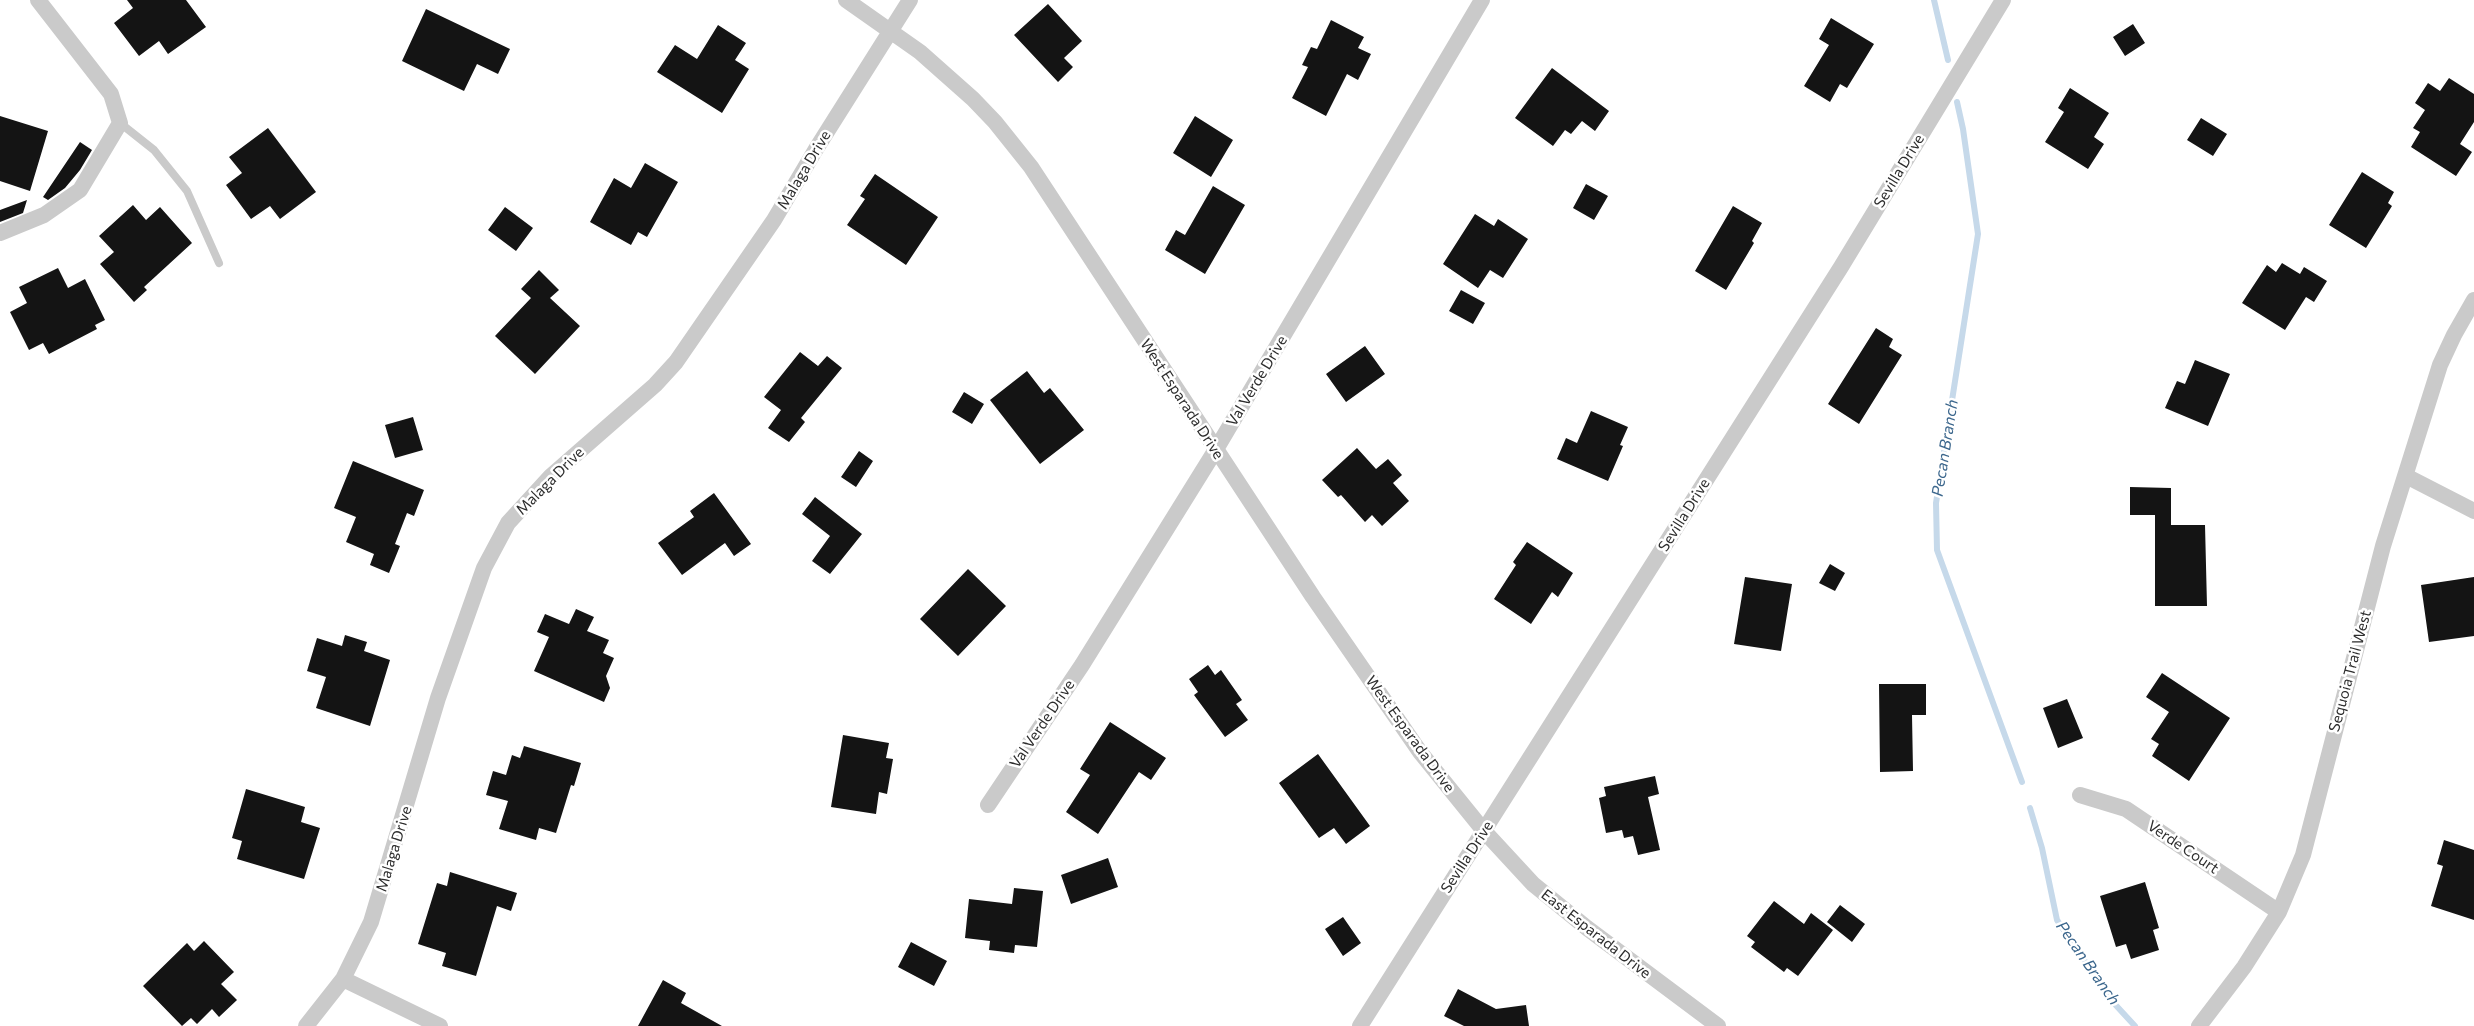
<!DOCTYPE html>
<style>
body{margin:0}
canvas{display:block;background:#fff}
</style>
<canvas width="2474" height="1026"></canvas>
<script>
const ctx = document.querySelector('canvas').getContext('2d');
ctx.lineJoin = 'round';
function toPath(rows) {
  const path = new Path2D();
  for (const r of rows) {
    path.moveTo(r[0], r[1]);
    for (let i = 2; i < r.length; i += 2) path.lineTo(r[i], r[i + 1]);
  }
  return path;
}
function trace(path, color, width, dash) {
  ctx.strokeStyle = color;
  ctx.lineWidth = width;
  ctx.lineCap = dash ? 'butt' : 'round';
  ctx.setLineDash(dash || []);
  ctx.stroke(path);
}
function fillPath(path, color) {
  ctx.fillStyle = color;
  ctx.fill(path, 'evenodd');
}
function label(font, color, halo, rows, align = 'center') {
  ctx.font = font + ' Commissioner,sans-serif';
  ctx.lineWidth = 5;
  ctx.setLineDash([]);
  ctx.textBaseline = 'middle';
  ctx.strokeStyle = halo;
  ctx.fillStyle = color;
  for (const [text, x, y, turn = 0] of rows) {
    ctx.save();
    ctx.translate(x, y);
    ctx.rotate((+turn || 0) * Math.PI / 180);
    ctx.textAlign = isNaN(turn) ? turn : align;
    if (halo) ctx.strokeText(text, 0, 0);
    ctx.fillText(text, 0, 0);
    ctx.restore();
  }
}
trace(toPath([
 [1934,0,1948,60],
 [1957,102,1963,129,1978,234,1936,503,1937,550,2022,782],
 [2030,808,2042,848,2057,920,2111,1000,2135,1026]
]), '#c6d9ea', 6);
fillPath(toPath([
 [127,0,186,0,206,27,168,54,159,41,139,56,114,23,133,8],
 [1048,4,1082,41,1064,58,1073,67,1058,82,1014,35],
 [426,9,510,49,498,74,477,64,464,91,402,61],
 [1831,18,1874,44,1847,88,1840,84,1830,102,1804,86,1829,45,1819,39],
 [1331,20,1364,37,1358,48,1371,54,1358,80,1347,74,1326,116,1292,98,1308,67,1302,65,1311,47,1317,49],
 [2133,24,2145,43,2125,56,2113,37],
 [718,25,746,43,735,60,749,69,722,113,657,72,675,45,697,59],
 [1552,68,1609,111,1595,131,1582,121,1571,134,1565,130,1553,146,1515,118],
 [2449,78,2474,94,2474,122,2460,144,2472,152,2456,176,2411,147,2420,132,2413,128,2425,110,2415,103,2428,83,2440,91],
 [2070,88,2109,113,2094,137,2104,144,2088,169,2045,142,2064,112,2058,108],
 [0,116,48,131,30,191,0,181],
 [1195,116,1233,140,1211,177,1173,153],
 [2201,118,2227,134,2213,156,2187,140],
 [268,128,316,192,280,219,270,206,251,219,226,185,242,173,229,157],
 [80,142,92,150,80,170,65,188,48,200,43,197],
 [645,163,678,182,647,237,638,232,631,245,590,222,614,178,631,188],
 [2362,172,2394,192,2388,203,2392,206,2366,248,2329,225],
 [875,174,938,217,906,265,847,225,865,199,860,196],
 [1586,184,1608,196,1594,220,1573,208],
 [1213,186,1245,205,1205,274,1165,250,1176,230,1185,235],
 [27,200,23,213,0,222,0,210],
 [133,205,146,220,160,207,192,243,144,287,147,290,134,302,100,264,114,252,99,236],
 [1733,206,1762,223,1752,241,1754,243,1726,290,1695,271],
 [505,207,533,228,516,251,488,230],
 [1475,214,1494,226,1498,219,1528,239,1503,278,1490,270,1478,288,1443,264],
 [2282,263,2300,274,2304,267,2327,281,2314,302,2306,297,2285,330,2242,303,2267,265,2276,272],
 [58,268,68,288,85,279,105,320,95,325,97,329,49,354,43,343,29,350,10,312,27,303,19,287],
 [539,270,559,290,550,298,580,326,535,374,495,336,531,298,521,289],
 [1461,290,1485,303,1473,324,1449,311],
 [1876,328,1893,339,1889,347,1902,355,1859,424,1828,404],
 [1365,346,1385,374,1346,402,1326,374],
 [800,352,818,366,827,356,842,368,801,418,805,422,789,442,768,428,781,410,764,397],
 [2195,360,2230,374,2208,426,2165,408,2177,381,2185,384],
 [1027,371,1044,393,1050,388,1084,430,1040,464,990,400],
 [964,392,984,404,972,424,952,412],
 [1591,411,1628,427,1620,445,1623,446,1608,481,1557,459,1566,438,1577,443],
 [413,417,423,450,395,458,385,425],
 [1357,448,1376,469,1388,459,1402,475,1393,483,1409,501,1382,526,1372,515,1365,522,1341,495,1338,497,1322,480],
 [859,451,873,461,856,487,841,477],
 [353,461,424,490,414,516,407,513,395,544,400,546,389,573,370,565,374,554,346,542,356,517,334,508],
 [2130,487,2171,488,2171,525,2205,525,2207,606,2155,606,2155,515,2130,515],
 [714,493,751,544,734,556,725,543,682,575,658,543,694,517,690,511],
 [815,497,862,534,830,574,812,561,830,536,802,514],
 [1527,542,1573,573,1558,597,1552,592,1531,624,1494,599,1516,565,1513,562],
 [1830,564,1845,573,1835,591,1819,583],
 [968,569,1006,606,958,656,920,619],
 [1745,577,1792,584,1781,651,1734,644],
 [2474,577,2474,636,2429,642,2421,585],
 [576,609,594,617,587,631,609,640,603,653,614,658,606,676,610,688,604,702,534,671,549,637,537,632,545,614,569,624],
 [345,635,367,642,364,651,390,660,370,726,316,708,326,677,307,671,317,638,342,646],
 [1208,665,1215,675,1221,670,1242,700,1236,704,1248,720,1225,737,1194,695,1198,692,1189,679],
 [2162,673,2230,718,2189,781,2152,756,2159,744,2151,739,2169,712,2146,697],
 [1879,684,1926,684,1926,715,1912,715,1913,771,1880,772],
 [2067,699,2083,738,2058,748,2043,708],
 [1110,722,1166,758,1151,780,1139,772,1098,834,1066,812,1090,775,1080,769],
 [843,735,889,743,886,758,893,759,887,794,879,792,876,814,831,807],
 [524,746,581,763,574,786,571,785,556,833,539,828,536,840,499,829,508,801,486,795,493,771,506,775,512,755,520,758],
 [1318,754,1370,826,1346,844,1334,828,1319,838,1279,783],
 [1655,776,1659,794,1648,797,1660,850,1638,855,1633,836,1624,838,1622,830,1606,833,1599,798,1606,796,1604,787],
 [246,789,305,807,301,822,320,828,304,879,237,859,242,841,232,838],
 [2444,840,2474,850,2474,920,2431,906,2443,866,2437,864],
 [1108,858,1118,887,1071,904,1061,875],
 [450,872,517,893,511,911,497,906,476,976,442,966,446,953,418,944,437,883,447,886],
 [2145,882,2159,928,2153,930,2159,950,2131,959,2126,944,2116,947,2100,896],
 [1014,888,1043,891,1037,947,1015,945,1014,953,989,950,990,941,965,938,969,899,1012,904],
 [1774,901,1804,924,1811,913,1833,930,1798,976,1787,968,1784,972,1751,947,1755,942,1747,936],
 [1840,905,1865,924,1852,942,1827,922],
 [1343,917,1361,943,1343,956,1325,929],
 [204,941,234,972,221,984,237,1000,219,1017,212,1009,197,1024,191,1018,182,1026,143,986,187,943,194,951],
 [911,942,947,961,934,986,898,967],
 [663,980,686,993,681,1003,722,1026,638,1026],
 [1458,989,1496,1009,1526,1005,1529,1026,1464,1026,1444,1016]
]), '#141414');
trace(toPath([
 [120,123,154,150,187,191,219,263]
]), '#cacaca', 8);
trace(toPath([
 [846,0,920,52,973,99,995,122,1031,167,1313,597,1420,752,1484,831,1533,884,1587,928,1718,1026],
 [0,233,44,215,80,190,120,123,111,94,38,0],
 [2406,476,2474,511],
 [2080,795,2126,809,2279,912],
 [988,805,1082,665,1215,451,1482,0],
 [343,979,440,1026],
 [306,1026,343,979,371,922,438,698,484,568,508,523,551,476,655,385,676,362,774,220,816,149,910,0],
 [1360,1026,1841,267,2003,0],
 [2199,1026,2244,967,2279,912,2303,855,2383,546,2440,365,2454,335,2474,300]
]), '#cacaca', 16);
label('15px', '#2d2d2d', '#fff', [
 ["Malaga Drive",804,170,-59],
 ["Sevilla Drive",1899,171,-59],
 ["Val Verde Drive",1257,381,-59],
 ["West Esparada Drive",1182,399,57],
 ["Malaga Drive",550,481,-45],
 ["Sevilla Drive",1684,515,-58],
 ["Sequoia Trail West",2350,671,-75],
 ["Val Verde Drive",1042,724,-56],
 ["West Esparada Drive",1410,734,54],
 ["Verde Court",2183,847,34],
 ["Malaga Drive",394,849,-73],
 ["Sevilla Drive",1467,857,-57],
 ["East Esparada Drive",1596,934,38]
]);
label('italic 16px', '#3c678d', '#fff', [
 ["Pecan Branch",1945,448,-81],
 ["Pecan Branch",2088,963,55]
]);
</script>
